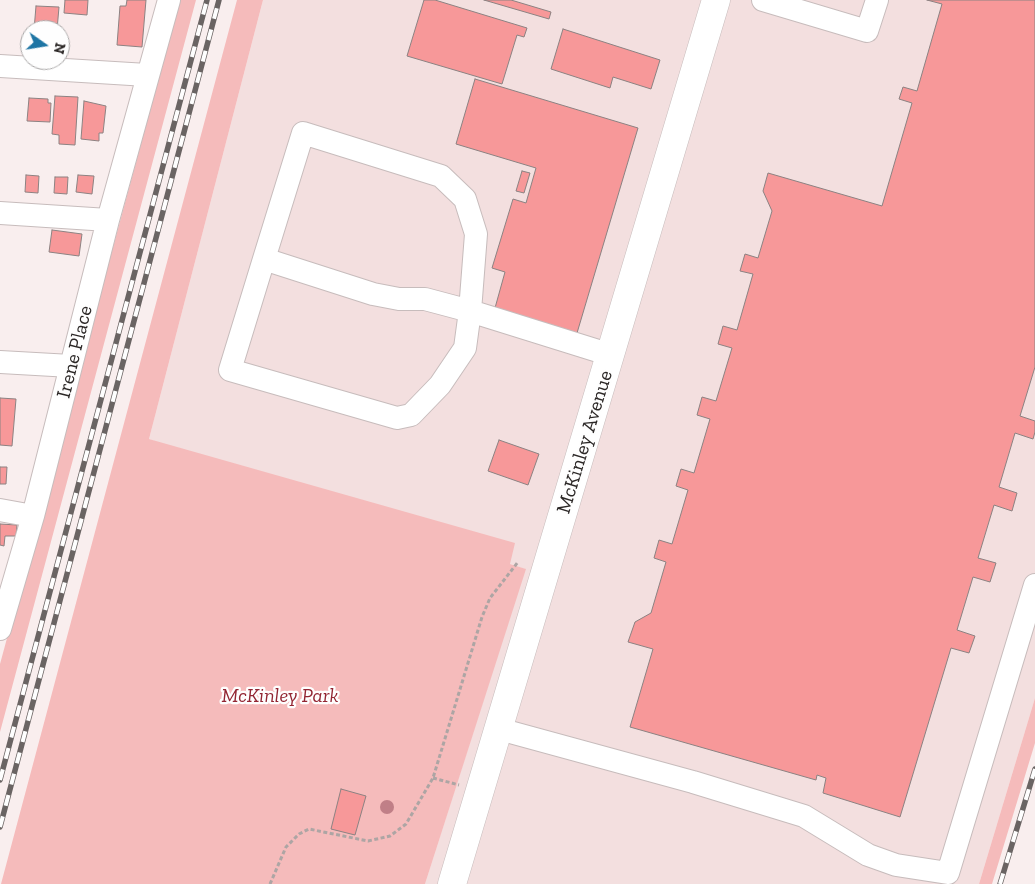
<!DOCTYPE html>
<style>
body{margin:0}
#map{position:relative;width:1035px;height:884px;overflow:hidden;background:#f9eeee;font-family:"Zilla Slab",serif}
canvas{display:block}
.north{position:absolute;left:20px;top:20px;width:50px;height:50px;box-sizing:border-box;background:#fefefe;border:1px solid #aaa8a8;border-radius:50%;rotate:103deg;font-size:14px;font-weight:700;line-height:20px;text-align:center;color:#2c2827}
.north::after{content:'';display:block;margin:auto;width:18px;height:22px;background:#1e75a4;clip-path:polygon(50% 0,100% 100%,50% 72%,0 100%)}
</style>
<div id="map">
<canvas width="1035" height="884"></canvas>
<div class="north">N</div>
</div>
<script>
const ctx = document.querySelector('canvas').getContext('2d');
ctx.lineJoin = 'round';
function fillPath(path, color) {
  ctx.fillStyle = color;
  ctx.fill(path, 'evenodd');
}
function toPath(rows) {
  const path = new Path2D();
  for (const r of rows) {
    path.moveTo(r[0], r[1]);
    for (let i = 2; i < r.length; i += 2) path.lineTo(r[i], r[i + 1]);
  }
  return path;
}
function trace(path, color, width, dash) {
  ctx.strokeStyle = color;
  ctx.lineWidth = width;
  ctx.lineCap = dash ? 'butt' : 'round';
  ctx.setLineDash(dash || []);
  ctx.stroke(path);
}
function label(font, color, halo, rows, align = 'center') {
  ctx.font = font + ' "Zilla Slab",serif';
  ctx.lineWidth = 4.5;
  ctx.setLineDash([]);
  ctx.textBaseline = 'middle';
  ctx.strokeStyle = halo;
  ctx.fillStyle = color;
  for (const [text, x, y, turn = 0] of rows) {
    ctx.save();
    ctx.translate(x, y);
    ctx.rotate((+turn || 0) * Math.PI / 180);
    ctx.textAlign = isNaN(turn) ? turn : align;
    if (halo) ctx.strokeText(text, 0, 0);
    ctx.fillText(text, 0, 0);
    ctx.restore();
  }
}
fillPath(toPath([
 [263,0,1035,0,1035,698,979,884,425,884,525,569,149,439]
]), '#f3dfdf');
fillPath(toPath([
 [180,0,196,0,0,732,0,664],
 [237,0,263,0,149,439,515,543,510,564,526,569,425,884,1,884],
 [1035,698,1035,743,992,884,979,884]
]), '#f5bbbb');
const building = toPath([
 [65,0,88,0,87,15,64,13,65,0],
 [127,0,146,0,142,47,117,45,120,6,126,6,127,0],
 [424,0,435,0,527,28,524,37,517,35,502,84,407,56,424,0],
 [484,0,511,0,551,12,549,19,484,0],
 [927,0,1035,0,1035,367,1020,416,1035,421,1035,432,1033,439,1015,433,999,487,1017,493,1012,511,994,505,978,558,996,563,990,582,973,577,957,630,975,636,969,653,951,648,900,817,823,793,826,778,817,775,816,780,630,727,653,649,628,642,635,622,651,613,666,562,654,558,659,540,672,544,688,490,676,486,681,469,694,473,710,419,697,415,702,397,716,401,732,348,718,344,723,326,737,330,753,274,740,271,745,254,758,258,772,211,763,191,768,173,882,206,912,103,899,99,903,87,917,91,942,4,927,0],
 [36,6,59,7,57,30,34,30,36,6],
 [563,29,660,60,651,89,613,77,610,88,551,69,563,29],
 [475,79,638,128,577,333,495,308,505,272,492,268,513,199,526,203,536,168,456,144,475,79],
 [55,96,78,97,75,145,59,144,59,135,52,134,55,96],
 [29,98,48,99,48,103,51,103,50,122,27,121,29,98],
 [84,101,106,106,103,133,99,133,99,141,81,139,84,101],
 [522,171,530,173,524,193,516,191,522,171],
 [26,175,39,176,38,193,25,192,26,175],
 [78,175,94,176,92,194,76,192,78,175],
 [55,177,68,177,67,194,54,193,55,177],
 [52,230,82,234,79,256,49,252,52,230],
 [0,398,16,399,12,446,0,445,0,398],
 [499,440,539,454,528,485,488,471,499,440],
 [0,467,7,467,6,484,0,484,0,467],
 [0,524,17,525,16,536,5,536,4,546,0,545,0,524],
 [341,789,366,796,355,835,331,829,341,789]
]);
fillPath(building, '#f79899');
trace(building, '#8c8282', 1);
const minor = toPath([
 [763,0,867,31,877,0],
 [0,66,147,75],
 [0,213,108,220],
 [264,259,373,294,399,299,425,299,470,311,465,348,440,385,411,415,397,418,230,370,264,259,303,133,441,176,465,199,476,234,470,311,611,355],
 [0,362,71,366],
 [0,510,33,516],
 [0,629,33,516,108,220,169,0],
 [499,729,693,782,804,816,868,855,896,865,948,873,1035,585]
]);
const major = toPath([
 [452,884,716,0]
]);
trace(minor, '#c7bcbc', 24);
trace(major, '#c7bcbc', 29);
trace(toPath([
 [433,778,459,785],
 [270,884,286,847,299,834,309,829,368,841,390,836,406,824,433,778,482,617,490,598,518,562]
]), '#ada5a4', 3, [4, 2.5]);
trace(minor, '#fff', 22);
trace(major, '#fff', 28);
const rail = toPath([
 [0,780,207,0],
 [0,827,219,0],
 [1000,884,1035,769]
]);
trace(rail, '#6a6463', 5.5);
trace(rail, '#fefefe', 4, [11]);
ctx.fillStyle = '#c07f87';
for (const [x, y] of [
 [387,807]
]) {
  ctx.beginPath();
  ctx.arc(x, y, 7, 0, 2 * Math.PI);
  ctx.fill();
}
label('20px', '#2c2827', '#fefefe', [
 ["Irene Place",75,352,-76],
 ["McKinley Avenue",585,442,-73]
]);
label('italic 20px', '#922532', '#fefefe', [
 ["McKinley Park",280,696]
]);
</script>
